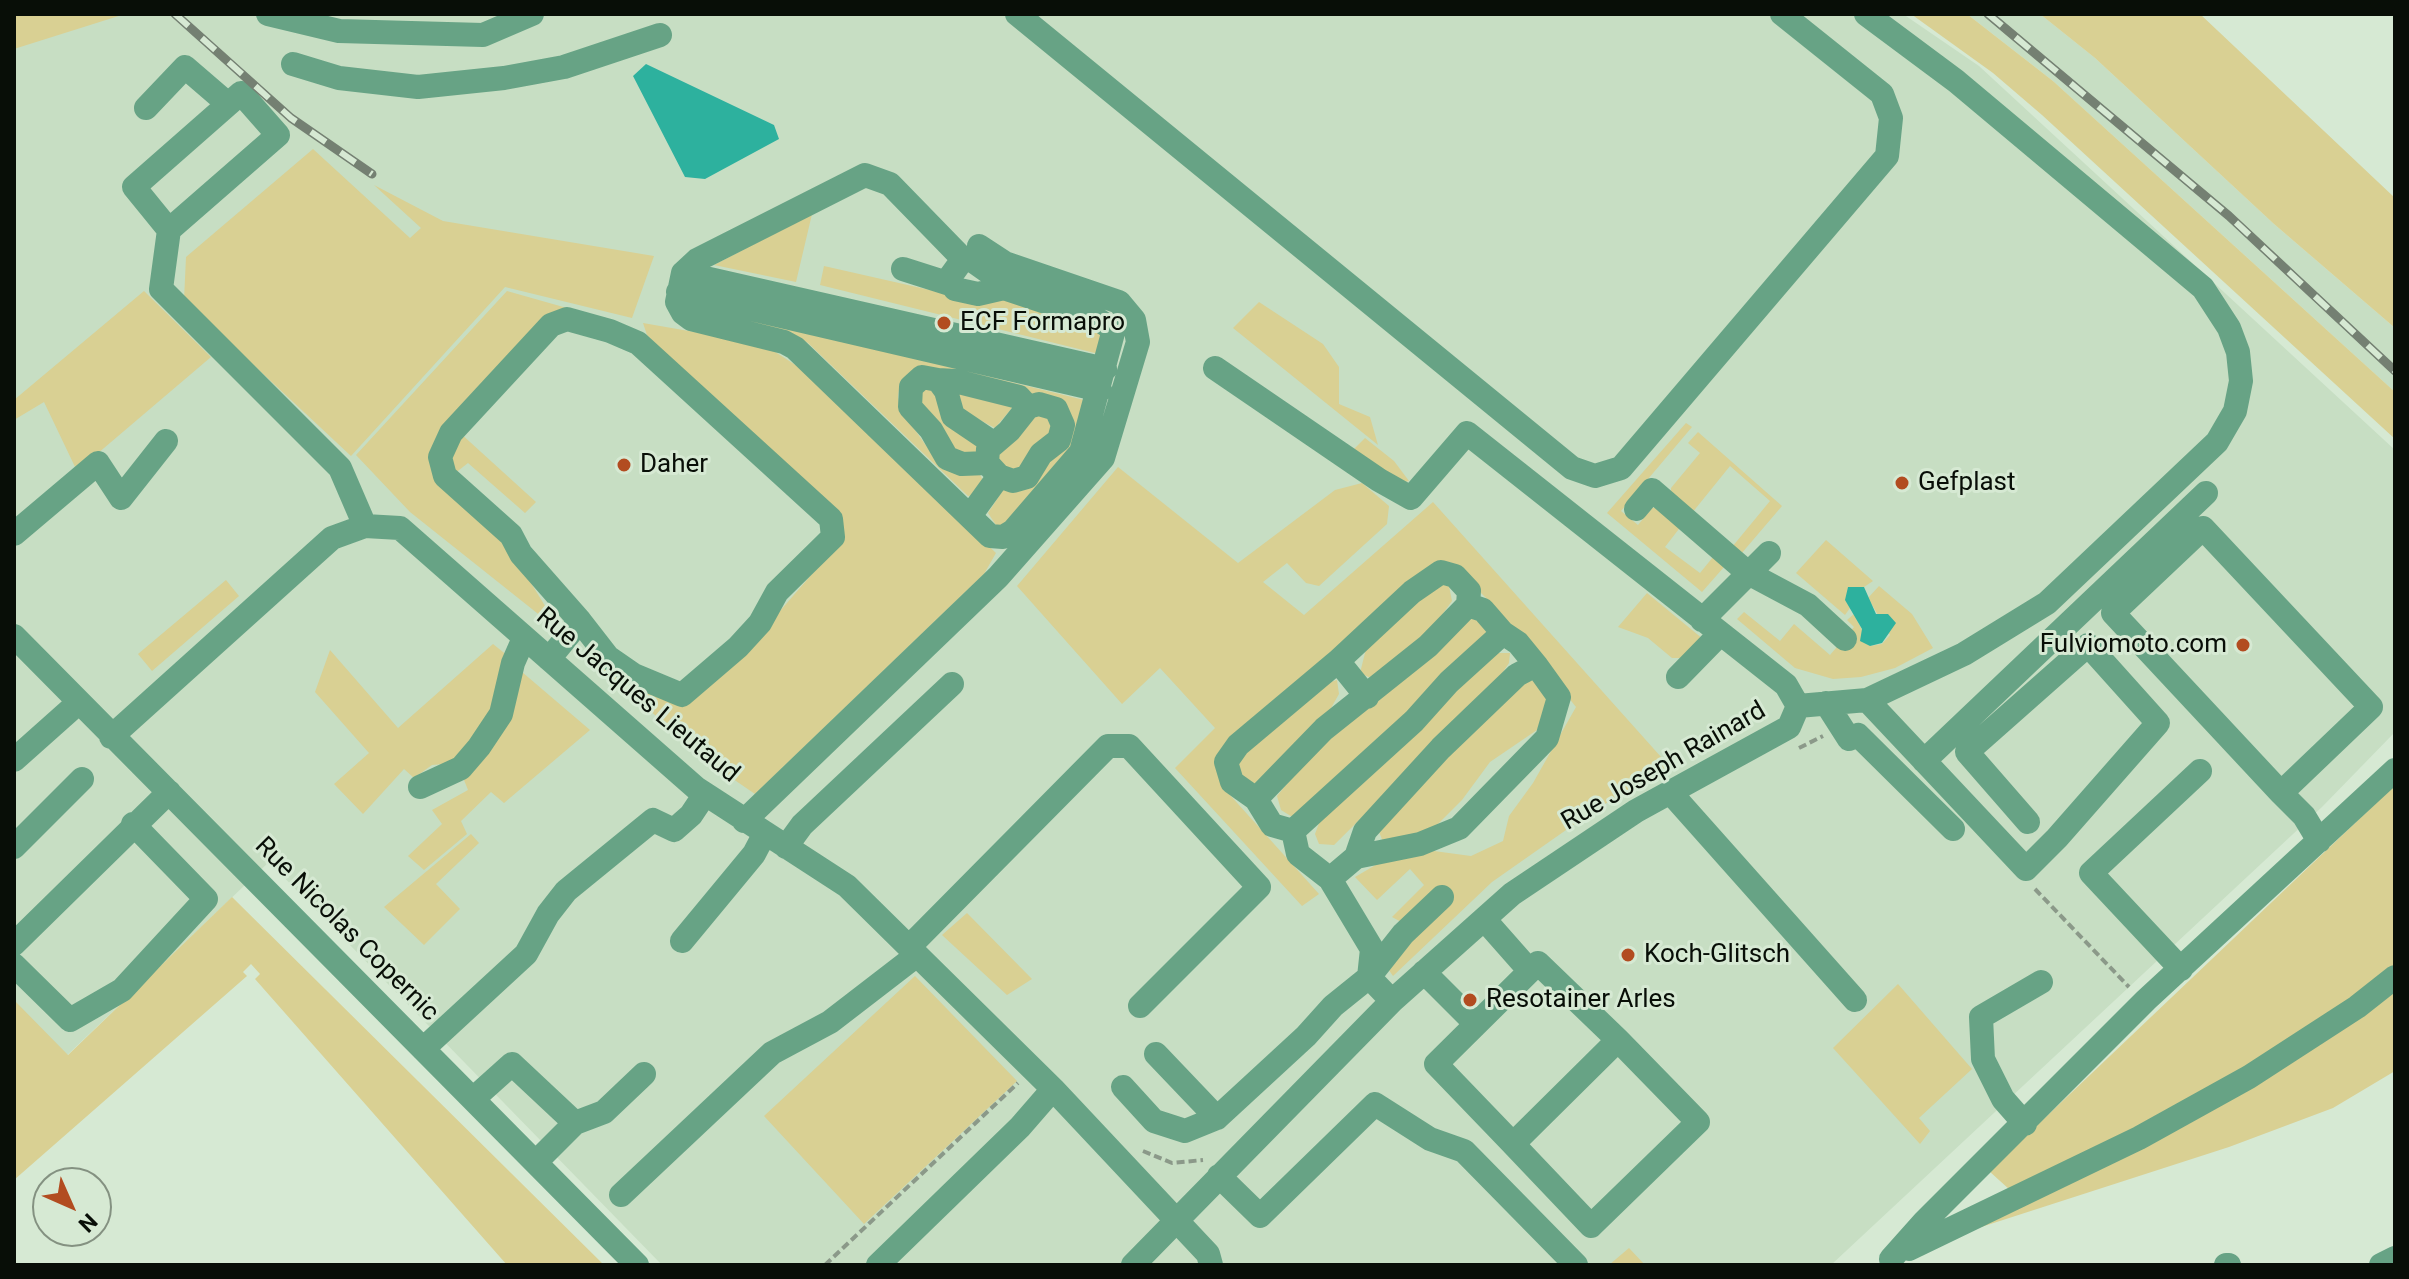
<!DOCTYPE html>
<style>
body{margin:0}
#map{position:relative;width:2409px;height:1279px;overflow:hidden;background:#d6e9d3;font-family:Roboto,sans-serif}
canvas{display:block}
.frame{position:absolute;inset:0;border:16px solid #080e07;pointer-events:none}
.north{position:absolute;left:32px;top:1167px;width:80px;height:80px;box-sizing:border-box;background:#d6e9d3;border:2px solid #849181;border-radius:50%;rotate:135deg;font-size:22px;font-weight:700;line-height:32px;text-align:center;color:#080e07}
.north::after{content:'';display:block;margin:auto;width:28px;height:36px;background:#b24c20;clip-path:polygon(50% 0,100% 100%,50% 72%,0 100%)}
</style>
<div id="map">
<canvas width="2409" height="1279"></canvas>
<div class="frame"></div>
<div class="north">N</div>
</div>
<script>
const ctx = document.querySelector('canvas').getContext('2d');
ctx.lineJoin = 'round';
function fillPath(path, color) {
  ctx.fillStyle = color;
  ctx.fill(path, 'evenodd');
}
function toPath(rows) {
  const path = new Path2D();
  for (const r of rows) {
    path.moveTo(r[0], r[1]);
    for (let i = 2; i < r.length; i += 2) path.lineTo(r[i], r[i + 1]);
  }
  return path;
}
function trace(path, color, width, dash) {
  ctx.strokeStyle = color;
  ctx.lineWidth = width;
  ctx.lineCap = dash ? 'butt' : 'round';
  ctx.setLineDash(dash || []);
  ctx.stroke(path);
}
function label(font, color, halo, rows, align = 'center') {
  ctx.font = font + ' Roboto,sans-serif';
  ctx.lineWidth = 6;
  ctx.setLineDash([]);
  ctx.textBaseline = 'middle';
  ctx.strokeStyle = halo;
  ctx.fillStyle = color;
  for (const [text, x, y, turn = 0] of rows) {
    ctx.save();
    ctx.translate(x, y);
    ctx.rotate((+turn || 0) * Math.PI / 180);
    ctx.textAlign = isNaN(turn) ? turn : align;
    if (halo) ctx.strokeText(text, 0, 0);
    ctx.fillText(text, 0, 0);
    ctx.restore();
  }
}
fillPath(toPath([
 [14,14,1903,14,1979,66,2395,450,2395,732,2322,807,1831,1265,662,1265,269,862,14,1106],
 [1967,14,2040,14,2095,58,2274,224,2395,328,2395,392,2053,81]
]), '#c7dec3');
fillPath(toPath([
 [14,14,125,14,14,49],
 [1911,14,1967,14,2053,81,2395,392,2395,439,2042,115,1993,73],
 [2040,14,2200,14,2395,198,2395,328,2274,224,2095,58],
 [313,149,410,238,421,228,374,185,443,221,654,256,632,318,505,287,351,456,184,300,186,257],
 [812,214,796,282,714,265],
 [824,266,974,300,997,295,1105,334,1099,354,820,285],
 [144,291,211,357,77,471,44,402,14,420,14,400],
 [507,291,581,312,434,454,505,541,547,609,542,617,410,512,356,455],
 [1259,302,1323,344,1339,367,1339,404,1370,417,1378,445,1233,328],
 [695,304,1088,401,1078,441,1004,527,996,525,988,513,1003,490,1029,489,1048,461,1072,436,1075,423,1062,401,917,369,900,383,898,397,901,410,941,467,980,475,984,482,974,495,968,496,808,343,783,330,694,310],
 [643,323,763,344,814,377,996,553,984,574,755,794,720,770,598,667,602,662,665,696,780,611,844,537,647,335],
 [955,385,1017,402,995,428,963,411],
 [933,386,979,444,976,456,952,449,921,410,922,388],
 [1036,413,1051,416,1053,432,1026,465,1013,472,996,460,996,453],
 [1686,423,1692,427,1621,511,1638,525,1652,508,1660,507,1682,525,1665,547,1700,573,1713,557,1724,567,1702,592,1607,513],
 [459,432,536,502,525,513,468,463,454,474,450,468],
 [1698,432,1782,506,1741,554,1732,547,1770,501,1730,466,1692,513,1671,495,1671,488,1700,453,1688,443],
 [1365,438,1394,461,1409,481,1401,483,1352,451],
 [1118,467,1238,563,1335,490,1362,483,1389,506,1387,524,1319,586,1306,583,1287,563,1263,582,1304,615,1433,502,1670,767,1596,809,1492,882,1393,976,1386,966,1405,924,1392,917,1424,885,1410,869,1377,900,1355,877,1379,863,1405,855,1434,851,1471,856,1503,841,1509,816,1533,783,1576,707,1500,612,1450,562,1423,571,1266,710,1221,785,1319,894,1302,906,1175,768,1215,728,1160,668,1122,704,1017,586],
 [1826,540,1873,581,1864,587,1848,587,1846,600,1850,608,1845,615,1796,573],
 [226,580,239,596,152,671,138,654],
 [1435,583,1449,586,1452,601,1434,626,1373,679,1360,673,1368,641],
 [1879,586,1912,614,1933,648,1895,668,1861,677,1833,679,1795,668,1737,619,1744,612,1780,641,1794,624,1830,655,1854,627,1847,620,1854,614,1870,646,1882,644,1890,635,1868,598],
 [1647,593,1703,639,1684,658,1672,658,1648,638,1618,627],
 [1477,618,1492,640,1294,818,1281,810,1277,796,1317,747,1468,620],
 [493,644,508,656,498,706,455,763,432,765,414,778,404,769,363,814,334,784,369,753,315,692,330,650,398,728],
 [1498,653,1510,653,1509,663,1493,687,1334,845,1319,844,1315,834,1321,818,1413,737,1477,669],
 [515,666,590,730,504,803,491,792,461,821,467,834,424,870,408,856,442,824,432,810,468,790,464,780],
 [1337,680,1339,694,1319,729,1262,784,1248,783,1237,769,1238,755,1317,686],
 [1534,680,1543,689,1548,704,1537,730,1490,762,1462,800,1430,832,1383,842,1376,824,1517,684],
 [2395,785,2395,966,2352,999,2244,1068,2146,1123,2010,1190,1989,1171],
 [471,834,479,843,436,884,460,909,424,945,384,907],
 [232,897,604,1265,507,1265,255,979,260,974,251,964,243,972,247,976,14,1180,14,1000,68,1055],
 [967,913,1032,979,1007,995,942,935],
 [915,976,1017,1081,864,1224,764,1116],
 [1898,984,1972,1069,1919,1118,1930,1131,1920,1144,1833,1048],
 [2395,986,2395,1071,2333,1108,2229,1147,1941,1240],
 [1629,1248,1645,1265,1609,1265]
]), '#d9d093');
fillPath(toPath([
 [646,64,774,125,779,139,705,179,685,177,633,76],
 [1848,587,1864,587,1876,614,1888,614,1896,623,1882,643,1870,646,1860,641,1862,629,1845,600]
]), '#2db19e');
trace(toPath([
 [1799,748,1823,736],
 [2035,889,2129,987],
 [1143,1151,1172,1163,1203,1160],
 [825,1265,1018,1083]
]), '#8b9989', 4, [8, 4]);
trace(toPath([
 [268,14,339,31,483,35,532,14],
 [1017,14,1572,468,1595,476,1621,468,1887,156,1891,118,1882,94,1782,14],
 [293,64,339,78,418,87,504,78,564,67,660,35],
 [146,108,185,67,228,104],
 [169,230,134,187,241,93,278,135,169,230,161,289,340,468,365,526],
 [963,259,950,277,955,289,978,294,1004,288,1097,319,1111,328,1113,333,1081,452,1013,531,1003,537,990,536,795,348,784,342,691,319,683,313,677,302,683,273,697,260,865,175,890,184,963,259,973,261,990,273,1004,288],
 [903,269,950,284],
 [683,273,1105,369],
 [678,292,1100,390],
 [1215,368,1379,480,1411,498,1467,433,1786,685,1798,706],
 [938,380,955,381,1019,397,1028,407],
 [987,463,962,464,947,458,931,430,910,407,911,387,922,377,938,380,946,391,953,416,993,443],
 [1636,509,1652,490,1748,573,1808,605,1845,639],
 [970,516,999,476,1013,481,1027,477,1041,454,1059,440,1063,425,1056,409,1039,404,1028,407,1009,431,988,449,987,463,999,476],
 [14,534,98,463,121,498,166,441],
 [1702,620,1769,553],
 [14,636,637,1265],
 [549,659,580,621,608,657,634,675,682,695,738,647,760,623,777,592,833,537,831,519,638,343,610,331,567,319,551,325,451,433,440,457,445,476,511,535,521,554,580,621],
 [1338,661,1412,592,1441,572,1455,576,1469,591,1468,605],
 [1678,677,1720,634],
 [1867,700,2026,869,2057,838,2158,723,2088,645,1967,752,2028,822],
 [1826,703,1849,739,1858,735,1953,829],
 [1798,706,1867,700,1964,654,2047,603,2217,442,2235,411,2241,381,2238,352,2229,328,2203,288,1956,81,1866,14],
 [111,737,332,538,365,526,400,528,696,788,847,886,1053,1089,1208,1254,1211,1265],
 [14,760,78,703],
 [1924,761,2206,493],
 [420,787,461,768,479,747,501,714,513,663,524,638],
 [1670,792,1855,1000],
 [2281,793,2371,707,2203,528,2113,613,2281,793,2304,816,2319,841],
 [1256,799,1232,782,1226,762,1238,745,1338,661,1367,697],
 [744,821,998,577,1103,458,1138,342,1134,320,1119,302,1005,263,979,246],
 [1293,831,1272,825,1256,799,1324,729,1428,646,1468,605,1483,610,1503,633],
 [14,847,82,779],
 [786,847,802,825,952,684],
 [1356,857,1365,831,1441,748,1517,675,1536,665,1559,697,1547,738,1459,828,1420,844,1356,857,1330,879,1372,949,1369,977,1392,1001],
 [1330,879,1298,854,1293,831,1414,721,1449,682,1503,633,1518,643,1536,665],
 [1484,919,1529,970],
 [682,941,754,854,765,833],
 [14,944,169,792],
 [909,947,1108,746,1129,746,1259,887,1140,1006],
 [1538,963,1618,1040,1513,1144,1436,1064,1538,963],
 [14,965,70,1020,122,990,206,899,133,824],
 [2181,969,2091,873,2200,771],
 [1424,972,1476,1024],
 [423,1049,526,954,548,914,566,891,653,820,674,830,691,815,705,794],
 [1156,1054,1217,1118],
 [1123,1087,1154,1121,1185,1131,1217,1118,1306,1036,1333,1006,1369,977,1403,934,1442,897],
 [473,1099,512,1064,575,1123,536,1162],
 [575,1123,604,1112,644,1074],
 [2025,1124,2003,1099,1983,1059,1981,1017,2041,982],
 [1513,1144,1591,1226,1698,1122,1618,1040],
 [1219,1176,1260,1216,1375,1104,1430,1139,1464,1151,1576,1265],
 [621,1195,772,1053,830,1022,917,955],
 [1909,1249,2139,1138,2249,1077,2357,1007,2395,977],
 [1891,1259,1924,1222,2146,1000,2395,770],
 [878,1265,1020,1127,1053,1089],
 [1133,1265,1392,1001,1512,894,1636,811,1789,727,1798,706],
 [2226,1265,2229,1265],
 [2381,1265,2395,1258]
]), '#67a385', 24);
const rail = toPath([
 [175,14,291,118,372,174],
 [1988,14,2229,216,2395,371]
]);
trace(rail, '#748072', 9);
trace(rail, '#d6e9d3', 6, [18]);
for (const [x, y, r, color] of [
 [944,323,8,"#b24c20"],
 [624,465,8,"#b24c20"],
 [1902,483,8,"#b24c20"],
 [2243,645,8,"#b24c20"],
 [1628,955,8,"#b24c20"],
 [1470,1000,8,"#b24c20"]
]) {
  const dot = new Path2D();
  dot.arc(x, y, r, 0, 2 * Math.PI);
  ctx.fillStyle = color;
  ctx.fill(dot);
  trace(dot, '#d6e9d3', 3);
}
label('26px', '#080e07', '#d6e9d3', [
 ["ECF Formapro",960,323],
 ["Daher",640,465],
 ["Gefplast",1918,483],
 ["Fulviomoto.com",2227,645,"right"],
 ["Koch-Glitsch",1644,955],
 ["Resotainer Arles",1486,1000]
], 'left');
label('26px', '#080e07', '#d6e9d3', [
 ["Rue Jacques Lieutaud",637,696,40],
 ["Rue Joseph Rainard",1664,767,-30],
 ["Rue Nicolas Copernic",346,930,45]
]);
</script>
